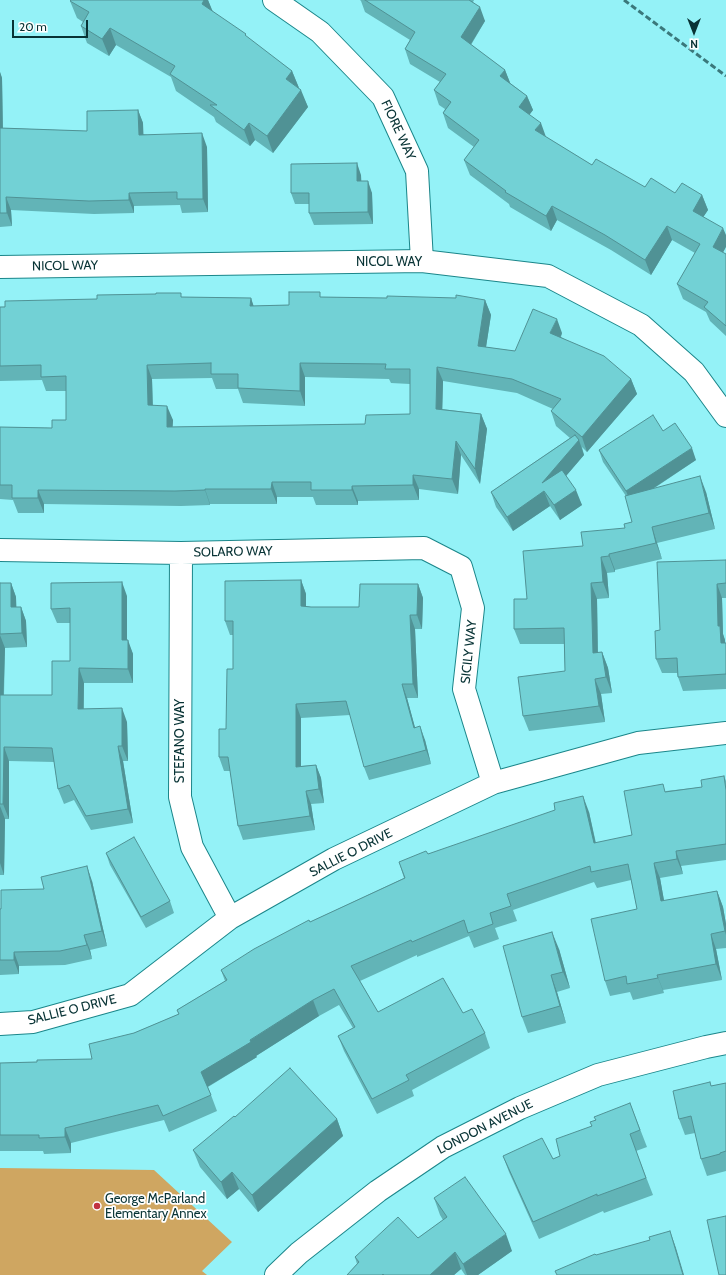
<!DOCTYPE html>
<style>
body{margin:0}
#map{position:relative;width:726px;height:1275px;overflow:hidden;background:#94f2f7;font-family:Cabin,sans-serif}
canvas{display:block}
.north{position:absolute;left:674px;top:12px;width:40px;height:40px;-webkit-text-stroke:3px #fff;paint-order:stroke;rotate:180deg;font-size:11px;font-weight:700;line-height:16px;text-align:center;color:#083335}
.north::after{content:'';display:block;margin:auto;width:14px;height:18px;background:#083335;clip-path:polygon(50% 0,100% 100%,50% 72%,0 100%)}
.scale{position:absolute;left:12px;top:20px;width:76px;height:18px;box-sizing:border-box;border:2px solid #083335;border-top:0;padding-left:5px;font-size:12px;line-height:14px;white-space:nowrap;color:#083335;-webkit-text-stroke:3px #fff;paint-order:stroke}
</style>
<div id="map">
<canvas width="726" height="1275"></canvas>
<div class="north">N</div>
<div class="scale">20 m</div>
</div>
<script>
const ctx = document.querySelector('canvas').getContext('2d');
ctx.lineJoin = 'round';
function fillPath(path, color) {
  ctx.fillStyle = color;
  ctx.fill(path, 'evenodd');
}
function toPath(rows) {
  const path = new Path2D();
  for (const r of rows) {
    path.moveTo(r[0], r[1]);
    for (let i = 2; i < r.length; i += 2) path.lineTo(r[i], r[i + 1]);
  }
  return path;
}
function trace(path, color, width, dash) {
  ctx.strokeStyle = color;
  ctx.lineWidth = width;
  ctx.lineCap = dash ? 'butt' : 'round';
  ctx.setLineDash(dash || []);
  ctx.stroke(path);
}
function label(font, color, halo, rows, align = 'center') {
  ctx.font = font + ' Cabin,sans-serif';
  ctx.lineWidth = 3.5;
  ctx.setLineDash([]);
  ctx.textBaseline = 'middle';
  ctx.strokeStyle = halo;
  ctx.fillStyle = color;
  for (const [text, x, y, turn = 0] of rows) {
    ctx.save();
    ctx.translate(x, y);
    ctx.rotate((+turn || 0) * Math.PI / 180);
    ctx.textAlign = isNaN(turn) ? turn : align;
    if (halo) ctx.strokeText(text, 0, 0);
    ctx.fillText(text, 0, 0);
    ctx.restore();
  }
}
fillPath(toPath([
 [0,1168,154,1170,232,1242,202,1271,207,1275,0,1275]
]), '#cfa661');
const minor = toPath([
 [274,0,320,32,383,97,417,171,422,261],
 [0,550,181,553,424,548,461,567,473,608,464,689,493,783],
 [181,553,180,797,192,847,230,918],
 [0,1024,33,1022,130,995,230,918,334,859,493,783,638,743,726,733]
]);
const tertiary = toPath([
 [0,267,422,261,548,276,641,325,694,372,726,416],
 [276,1275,299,1253,378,1191,443,1147,520,1108,598,1075,706,1047,726,1043]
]);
trace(minor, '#1b868a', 24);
trace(tertiary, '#1b868a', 24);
trace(minor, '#fff', 22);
trace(tertiary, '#fff', 22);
trace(toPath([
 [624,0,726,76]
]), '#3a787b', 3, [6, 3]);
fillPath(toPath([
 [208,0,212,11,292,71,299,88,308,107,273,153,255,140,250,146,216,122,214,117,176,91,171,77,116,45,109,56,87,43,81,26,83,22,77,18,70,1],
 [360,0,474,0,473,2,485,21,471,45,505,70,510,83,527,96,533,110,529,115,546,137,592,165,645,187,675,193,702,195,708,210,703,217,723,253,726,254,726,336,710,321,706,312,683,299,677,284,695,253,672,240,651,275,611,250,557,220,551,231,510,207,509,204,470,175,464,160,474,147,448,128,443,113,445,109,439,105,434,90,440,82,410,64,405,49,410,40,365,12,361,1],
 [0,72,2,78,3,128,87,131,138,110,143,123,143,134,207,147,208,212,182,213,180,205,134,206,134,213,94,214,11,210,12,226,0,227],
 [361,175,361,181,372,193,373,224,314,225,309,213,309,204,295,204,291,193],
 [182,297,251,298,253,306,289,305,322,297,485,300,491,315,486,347,515,351,562,333,561,337,631,379,637,394,587,452,582,447,584,455,566,476,582,505,560,520,550,506,513,531,496,507,491,492,570,438,556,426,551,411,553,409,517,393,443,381,442,409,481,414,487,429,480,484,461,455,458,494,419,489,419,500,358,501,358,505,316,505,313,497,277,497,277,504,210,504,210,505,181,506,44,504,44,513,18,513,13,500,0,499,0,427,52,428,66,420,66,391,46,391,42,380,0,381,0,307],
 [305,377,389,379,391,383,410,384,410,414,365,424,172,427,173,420,153,405,152,379,212,378,216,389,238,389,243,403,305,406],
 [663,431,696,460,653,489,706,492,715,529,657,543,662,559,615,570,615,572,607,573,609,598,597,599,598,653,602,652,608,668,612,693,601,694,605,722,529,731,523,716,565,671,564,644,520,644,514,629,527,599,583,546,625,528,632,522,626,496,603,462,599,450],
 [726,560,726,598,722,598,723,634,725,640,725,643,726,643,726,689,683,691,678,677,677,673,662,673,656,659,660,630],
 [301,580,306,594,306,606,311,607,359,607,418,584,423,598,422,629,415,629,418,698,407,698,415,728,425,740,431,764,369,780,364,767,350,715,301,718,301,766,316,765,321,778,324,803,311,804,315,830,243,840,238,826,230,771,224,771,219,757,226,729,233,669,233,635,230,635,225,621],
 [0,583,11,583,16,597,16,607,21,607,26,621,27,647,5,648,4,695,52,695,70,661,70,623,57,623,51,609,127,596,127,640,133,654,133,683,84,683,84,709,127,722,128,761,123,761,133,823,91,830,74,800,64,804,58,789,54,762,9,761,9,819,5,819,4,875,0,875],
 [724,776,726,781,726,860,681,866,683,874,660,878,664,901,717,891,723,907,726,924,726,948,716,949,722,980,663,990,664,993,633,1000,630,992,610,996,605,981,637,909,631,880,597,888,594,882,513,910,517,921,495,928,499,939,474,948,469,936,417,957,417,955,360,981,378,1012,463,1013,485,1033,490,1048,412,1090,414,1096,377,1114,344,1051,338,1036,353,1028,339,1005,319,1016,256,1056,257,1057,208,1087,217,1111,169,1132,164,1120,71,1143,71,1153,44,1154,43,1151,0,1151,0,1063,37,1062,92,1059,134,1033,179,1014,177,1010,225,981,221,970,310,922,404,878,399,862,428,854,589,812,596,843,632,835,666,791,702,787],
 [106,853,170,901,174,913,146,928,110,865],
 [92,881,107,946,90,950,92,959,65,965,19,966,19,974,0,975,0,909,44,889],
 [559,949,570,988,557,992,566,1023,528,1033,522,1017],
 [726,1083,726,1171,707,1176,701,1159,695,1133,685,1135,679,1119,711,1086],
 [630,1103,647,1147,636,1151,653,1195,604,1213,603,1211,539,1239,509,1172,503,1156,553,1159,560,1156,591,1126,595,1120],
 [235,1117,337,1119,343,1136,258,1212,239,1189,227,1199,200,1167,193,1150],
 [434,1198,512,1251,478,1275,465,1275,461,1269,454,1275,347,1275,357,1264,355,1257,418,1238,443,1220,440,1215]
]), '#62b4b7');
fillPath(toPath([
 [204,0,208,0,213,12,202,4],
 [480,7,485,21,466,52,461,37],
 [110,28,116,45,109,56,102,39],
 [505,70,511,85,500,76],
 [292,71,299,88,286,79],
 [0,72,2,78,3,142,0,133],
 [301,90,308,107,273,153,267,136],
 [527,96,533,110,524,122,519,107],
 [138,110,143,123,144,148,139,135],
 [249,123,255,140,250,146,244,130],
 [541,123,546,137,535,130],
 [202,133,207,147,208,212,203,199],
 [357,163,361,175,362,193,357,181],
 [368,181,372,193,373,224,368,212],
 [129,193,134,206,134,213,129,200],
 [702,195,708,210,698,225,693,211],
 [6,197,11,210,12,226,7,213],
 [552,206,557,220,551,231,546,216],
 [667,226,672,240,651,275,645,260],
 [723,228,726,235,726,247,718,262,713,247],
 [251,298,256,313,250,306],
 [485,300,491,315,484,360,478,346],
 [557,319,562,333,556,348,550,333],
 [300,363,305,377,305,406,300,391],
 [147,365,152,379,153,420,148,405],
 [437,367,443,381,442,423,436,409],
 [631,379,637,394,587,452,582,437],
 [167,406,173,420,172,442,167,427],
 [481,414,487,429,480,484,475,469],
 [579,440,584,455,548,497,542,483],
 [456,441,461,455,458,494,452,479],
 [692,448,696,460,631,503,626,491],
 [413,475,419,489,419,500,413,485],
 [700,476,706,492,715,529,709,513],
 [272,482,277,497,277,504,271,489],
 [352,486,358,501,358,505,352,490],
 [205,489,210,504,210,505,205,490],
 [38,490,44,504,44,513,38,498],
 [576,490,582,505,560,520,554,505],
 [544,491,550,506,513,531,507,517],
 [652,527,662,559,656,543],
 [609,554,615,570,615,572,609,556],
 [601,557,607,573,609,598,603,582],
 [301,580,306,594,306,620,301,606],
 [122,582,127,596,127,654,122,640],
 [11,583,16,597,17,622,11,607],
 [591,583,597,599,598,669,593,653],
 [418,584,423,598,422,629,417,615],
 [717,584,722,598,723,634,725,640,726,658,721,643,718,626],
 [21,607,26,621,27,647,22,633],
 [410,615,415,629,418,698,413,684],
 [0,635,5,648,3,710,0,700],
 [128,640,133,654,133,683,128,669],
 [602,652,608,668,612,693,606,677],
 [79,668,84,683,83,723,78,709],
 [595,679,601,694,605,722,599,706],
 [402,684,407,698,419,742,414,728],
 [296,704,301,718,301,780,296,767],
 [122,708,127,722,128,761,122,746],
 [420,726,425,740,431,764,426,750],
 [118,746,123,761,133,823,128,809],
 [4,747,9,761,9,819,3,804],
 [316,765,321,778,324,803,319,789],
 [306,791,311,804,315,830,310,816],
 [583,796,589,812,599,859,594,843],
 [0,806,5,819,4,875,0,863],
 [676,851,681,866,683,874,677,859],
 [654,863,660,878,667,917,661,901],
 [87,866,92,881,107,946,102,931],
 [717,891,723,907,726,924,726,935,725,931],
 [552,932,559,949,570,988,563,972],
 [711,934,716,949,722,980,716,964],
 [84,935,90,950,92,959,87,945],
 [14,952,19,966,19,974,14,960],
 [551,975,557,992,566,1023,560,1006],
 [657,975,663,990,664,993,658,978],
 [313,1000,319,1016,256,1056,257,1057,207,1087,201,1072],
 [337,1119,343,1136,258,1212,252,1195],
 [65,1128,71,1143,71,1153,65,1137],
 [232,1172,239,1189,227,1199,221,1182],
 [670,1231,676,1248,684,1275,683,1275],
 [506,1234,512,1251,478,1275,467,1275,463,1264],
 [455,1252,461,1269,454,1275,430,1275]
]), '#509295');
const building = toPath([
 [71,0,204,0,202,4,246,34,245,35,292,71,286,79,301,90,267,136,249,123,244,130,210,105,217,105,170,74,175,66,110,28,102,39,81,26,89,12,70,1,71,0],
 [365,0,469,0,480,7,461,37,505,70,500,76,527,96,519,107,541,123,535,130,592,165,596,159,645,187,651,178,675,193,682,183,702,195,693,211,723,228,713,247,726,254,726,326,704,307,708,302,677,284,700,244,667,226,645,260,605,235,552,206,546,216,505,192,506,191,464,160,479,140,443,113,451,102,434,90,446,74,405,49,415,32,365,0],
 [138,110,139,135,202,133,203,199,177,199,177,192,129,193,129,200,89,201,6,197,7,213,0,213,0,128,87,131,87,111,138,110],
 [357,163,357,181,368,181,368,212,309,213,309,193,291,193,291,164,357,163],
 [289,292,320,292,320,297,387,298,387,296,456,298,456,295,485,300,478,346,515,351,533,309,557,319,550,333,604,356,631,379,582,437,551,411,561,399,512,379,437,367,436,409,481,414,475,469,456,441,452,479,413,475,413,485,352,486,352,490,311,490,311,482,272,482,271,489,205,489,205,490,175,491,38,490,38,498,12,498,12,485,0,485,0,427,52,428,52,420,66,420,66,376,41,377,41,365,0,366,0,307,5,307,5,301,97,299,97,295,156,294,156,293,181,293,181,297,251,298,250,306,289,305,289,292],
 [211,363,211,374,238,374,238,388,300,391,300,363,386,364,385,369,410,369,410,414,366,415,365,424,167,427,167,406,148,405,147,365,211,363],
 [653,415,663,431,675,423,692,448,626,491,599,450,653,415],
 [575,435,579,440,542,483,562,470,576,490,554,505,544,491,507,517,491,492,575,435],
 [700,476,709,513,652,527,656,543,609,554,609,556,601,557,603,582,591,583,593,653,602,652,606,677,595,679,599,706,523,716,518,677,565,671,564,628,514,629,514,599,527,599,523,551,583,546,581,532,625,528,624,524,632,522,625,496,700,476],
 [726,560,726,583,717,584,718,626,720,626,721,643,726,643,726,674,678,677,677,658,656,659,655,631,660,630,657,562,726,560],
 [301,580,301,606,311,607,359,607,360,584,418,584,417,615,410,615,413,684,402,684,414,728,420,726,426,750,364,767,346,701,296,704,296,767,316,765,319,789,306,791,310,816,238,826,228,757,219,757,219,729,226,729,227,669,233,669,233,621,225,621,225,581,301,580],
 [122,582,122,640,128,640,128,669,79,668,78,709,122,708,122,746,118,746,128,809,86,816,69,785,58,789,52,748,4,747,3,804,0,804,0,695,52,695,52,661,70,661,70,608,51,609,51,583,122,582],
 [0,583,11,583,11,607,21,607,22,633,0,634,0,583],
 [724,776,726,790,726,844,676,851,677,859,654,863,661,901,717,891,725,931,711,934,716,964,657,975,658,978,627,984,626,976,605,981,591,919,637,909,628,864,591,872,590,866,507,894,511,906,490,913,493,924,468,933,464,920,412,942,411,940,351,966,378,1012,443,978,463,1013,472,1009,485,1033,406,1075,409,1080,372,1099,338,1036,355,1027,334,989,313,1000,250,1040,251,1042,201,1072,211,1095,163,1116,158,1105,65,1128,65,1137,39,1138,39,1135,0,1135,0,1063,37,1062,37,1060,92,1059,89,1044,134,1033,179,1014,177,1010,227,980,221,970,254,949,309,920,310,922,405,878,399,862,426,851,428,854,555,810,554,803,583,796,594,843,632,835,624,791,663,784,665,792,702,787,701,780,724,776],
 [134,837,170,901,141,917,106,853,134,837],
 [87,866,102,931,84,935,87,945,60,951,14,952,14,960,0,960,0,909,1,909,1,890,44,889,41,877,87,866],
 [552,932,563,972,551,975,560,1006,522,1017,503,946,552,932],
 [290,1068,337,1119,252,1195,232,1172,221,1182,193,1150,234,1116,235,1117,290,1068],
 [710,1082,711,1086,726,1083,726,1151,720,1153,720,1154,701,1159,691,1116,679,1119,673,1091,710,1082],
 [630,1103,640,1130,630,1134,646,1178,597,1196,597,1194,533,1222,503,1156,542,1138,553,1159,560,1156,556,1139,592,1126,590,1122,596,1120,594,1117,630,1103],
 [465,1177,506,1234,463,1264,455,1252,430,1275,384,1275,383,1274,382,1275,347,1275,359,1262,355,1257,398,1217,418,1238,447,1217,434,1198,465,1177],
 [726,1216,726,1275,719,1275,707,1220,726,1216],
 [670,1231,683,1275,557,1275,555,1271,595,1254,596,1255,650,1240,649,1237,670,1231]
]);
fillPath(building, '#72d1d5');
trace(building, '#509295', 1);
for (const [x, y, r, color] of [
 [97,1206,4,"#c13141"]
]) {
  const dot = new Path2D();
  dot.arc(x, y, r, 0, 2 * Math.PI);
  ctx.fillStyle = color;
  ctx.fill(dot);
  trace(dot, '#fff', 1.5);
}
label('13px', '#083335', '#fff', [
 ["FIORE WAY",398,130,65],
 ["NICOL WAY",389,262],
 ["NICOL WAY",65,266,-1],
 ["SOLARO WAY",233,552,-1],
 ["SICILY WAY",469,652,-84],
 ["STEFANO WAY",180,741,-90],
 ["SALLIE O DRIVE",351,853,-27],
 ["SALLIE O DRIVE",72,1010,-14],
 ["LONDON AVENUE",485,1127,-27]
]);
label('13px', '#083335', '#fff', [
 ["George McParland",105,1199],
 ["Elementary Annex",105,1214]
], 'left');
</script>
